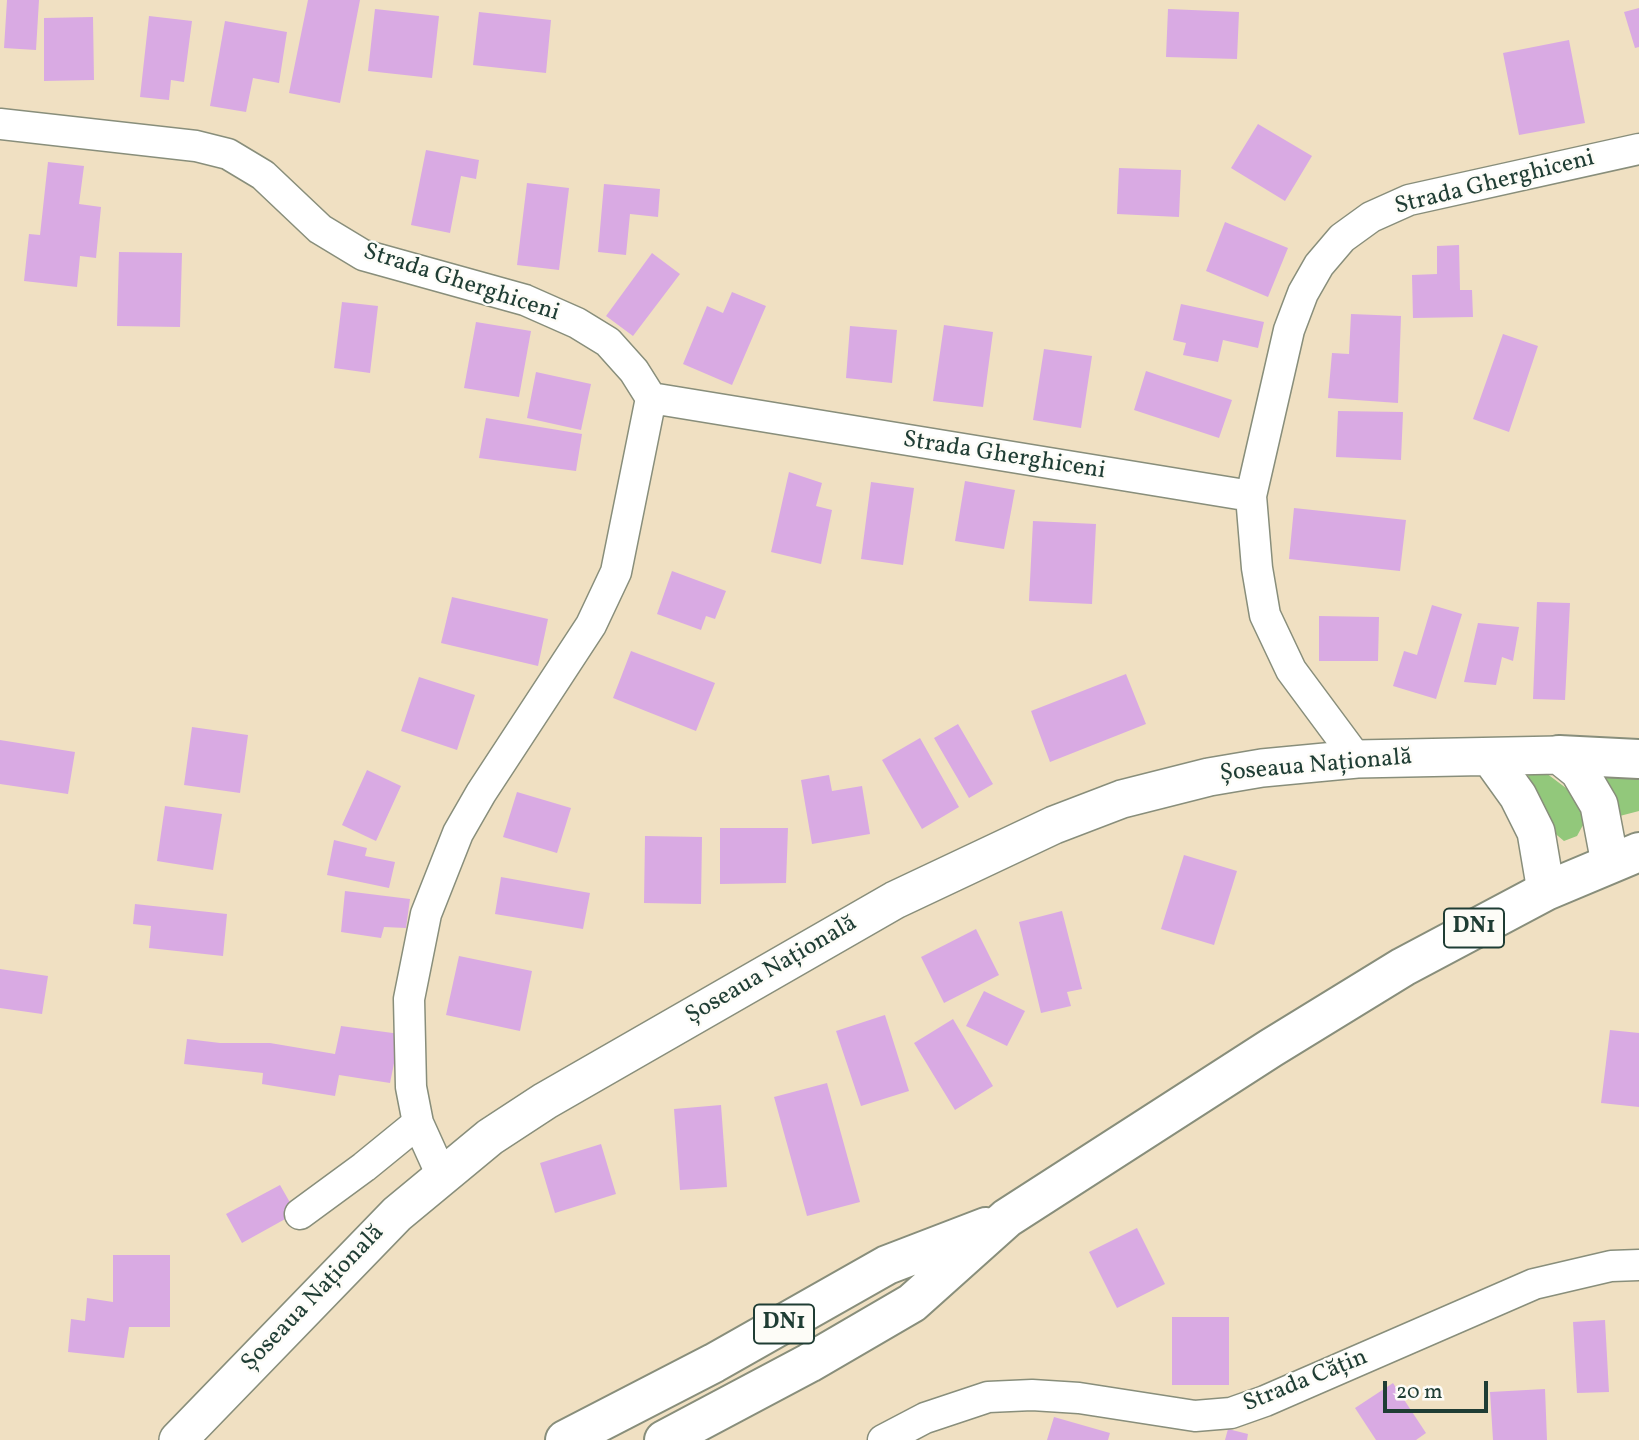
<!DOCTYPE html>
<meta charset="utf-8">
<style>
body{margin:0}
#map{position:relative;width:1639px;height:1440px;overflow:hidden;background:#f0e0c2;font-family:Vollkorn,serif}
canvas{display:block}
.scale{position:absolute;left:1383px;top:1381px;width:105px;height:32px;box-sizing:border-box;border:4px solid #1f3d34;border-top:0;padding-left:9px;font-size:21px;line-height:24px;white-space:nowrap;color:#1f3d34;-webkit-text-stroke:5px #fdfcf7;paint-order:stroke}
</style>
<div id="map">
<canvas width="1639" height="1440"></canvas>
<div class="scale">20 m</div>
</div>
<script>
const ctx = document.querySelector('canvas').getContext('2d');
ctx.lineJoin = 'round';
function fillPath(path, color) {
  ctx.fillStyle = color;
  ctx.fill(path, 'evenodd');
}
function toPath(rows) {
  const path = new Path2D();
  for (const r of rows) {
    path.moveTo(r[0], r[1]);
    for (let i = 2; i < r.length; i += 2) path.lineTo(r[i], r[i + 1]);
  }
  return path;
}
function trace(path, color, width, dash) {
  ctx.strokeStyle = color;
  ctx.lineWidth = width;
  ctx.lineCap = dash ? 'butt' : 'round';
  ctx.setLineDash(dash || []);
  ctx.stroke(path);
}
function label(font, color, halo, rows, align = 'center') {
  ctx.font = font + ' Vollkorn,serif';
  ctx.lineWidth = 5;
  ctx.setLineDash([]);
  ctx.textBaseline = 'middle';
  ctx.strokeStyle = halo;
  ctx.fillStyle = color;
  for (const [text, x, y, turn = 0] of rows) {
    ctx.save();
    ctx.translate(x, y);
    ctx.rotate((+turn || 0) * Math.PI / 180);
    ctx.textAlign = isNaN(turn) ? turn : align;
    if (halo) ctx.strokeText(text, 0, 0);
    ctx.fillText(text, 0, 0);
    ctx.restore();
  }
}
fillPath(toPath([
 [1639,770,1639,811,1612,818,1598,771],
 [1546,773,1566,788,1580,806,1583,825,1577,836,1564,841,1552,831,1530,786,1528,774]
]), '#92c87b');
fillPath(toPath([
 [7,0,39,0,36,50,4,48],
 [308,0,360,0,340,103,289,93],
 [1639,8,1639,47,1635,48,1624,12],
 [375,9,439,16,432,78,368,71],
 [1168,9,1239,12,1237,59,1166,57],
 [479,12,551,20,546,73,473,65],
 [149,16,192,21,184,82,171,80,169,100,140,97],
 [93,17,94,80,44,81,44,18],
 [225,21,287,32,279,83,253,78,246,112,210,106],
 [1569,40,1585,123,1519,135,1503,53],
 [1258,124,1312,156,1285,201,1231,168],
 [426,150,479,160,476,179,461,176,450,233,411,225],
 [48,162,84,166,79,204,101,207,96,258,80,256,77,287,24,281,29,234,40,235],
 [1119,168,1181,170,1179,217,1117,214],
 [527,183,569,188,559,270,517,265],
 [604,184,660,189,658,217,630,214,626,255,598,252],
 [1225,222,1288,248,1268,297,1206,271],
 [1459,245,1460,290,1472,290,1473,317,1413,318,1412,275,1437,274,1437,246],
 [119,252,182,253,180,327,117,326],
 [652,253,680,274,633,336,606,316],
 [732,292,766,306,732,385,683,364,707,306,723,313],
 [342,302,378,306,370,373,334,368],
 [1181,304,1264,322,1258,348,1223,340,1218,362,1183,355,1186,343,1173,340],
 [1351,314,1401,316,1398,403,1328,398,1332,353,1349,354],
 [476,322,531,331,519,397,464,388],
 [944,325,993,332,983,407,933,401],
 [850,326,897,330,892,383,846,378],
 [1503,334,1538,346,1509,432,1473,419],
 [1044,349,1092,356,1081,428,1033,420],
 [1146,371,1232,400,1219,438,1134,410],
 [536,372,591,384,581,430,527,418],
 [1338,411,1403,412,1401,460,1336,457],
 [486,418,582,434,576,471,479,458],
 [789,472,822,483,816,506,832,510,821,564,771,552],
 [965,481,1015,490,1004,549,955,541],
 [871,482,914,488,903,565,861,559],
 [1294,508,1406,520,1400,571,1289,559],
 [1033,521,1096,524,1092,604,1029,601],
 [672,571,726,591,715,619,706,616,701,630,657,614],
 [452,597,548,619,538,666,441,643],
 [1537,602,1570,603,1565,700,1533,699],
 [1432,605,1462,614,1436,699,1393,686,1404,651,1417,655],
 [1319,616,1379,617,1378,661,1319,661],
 [1478,623,1519,627,1513,661,1502,657,1496,685,1464,682],
 [631,651,715,683,696,731,613,698],
 [1126,674,1146,724,1050,762,1031,711],
 [419,677,475,695,457,750,401,731],
 [958,724,993,784,969,798,934,738],
 [192,727,248,735,240,793,184,785],
 [920,738,959,807,922,829,882,760],
 [0,740,75,752,68,794,0,784],
 [367,770,401,786,376,841,342,825],
 [829,775,832,791,862,786,870,834,812,844,801,780],
 [517,792,571,808,557,853,503,837],
 [165,806,222,814,213,870,157,861],
 [720,828,788,828,786,883,720,884],
 [645,836,702,837,701,904,644,903],
 [334,840,367,848,365,856,395,862,389,888,327,875],
 [1184,855,1237,871,1214,945,1161,929],
 [501,877,590,893,583,929,495,914],
 [345,891,410,899,406,928,384,927,381,938,341,932],
 [135,904,227,914,223,956,149,948,151,926,133,924],
 [1062,911,1082,989,1067,992,1071,1006,1041,1013,1019,922],
 [976,929,999,975,944,1003,921,957],
 [459,956,532,971,520,1031,446,1015],
 [0,969,48,976,42,1014,0,1008],
 [984,991,1025,1011,1007,1046,966,1026],
 [885,1015,909,1091,861,1106,836,1031],
 [953,1019,993,1086,955,1110,914,1043],
 [341,1026,400,1034,390,1083,339,1075,335,1096,262,1084,263,1073,184,1064,187,1039,220,1043,270,1043,335,1054],
 [1610,1030,1639,1033,1639,1107,1601,1103],
 [827,1083,860,1202,807,1216,774,1097],
 [721,1105,727,1187,680,1190,674,1109],
 [601,1144,616,1194,555,1213,540,1163],
 [280,1185,296,1213,242,1243,226,1214],
 [1137,1228,1165,1284,1117,1308,1089,1252],
 [113,1255,170,1255,170,1327,129,1327,124,1358,68,1352,71,1319,85,1321,87,1298,113,1302],
 [1172,1317,1229,1317,1229,1385,1172,1385],
 [1605,1320,1609,1392,1577,1393,1573,1322],
 [1393,1383,1426,1433,1416,1440,1376,1440,1355,1408],
 [1545,1389,1547,1440,1493,1440,1490,1392],
 [1054,1417,1110,1433,1108,1440,1047,1440],
 [1228,1429,1248,1434,1247,1440,1225,1440]
]), '#d9aae3');
const minor = toPath([
 [0,124,196,146,228,154,263,175,320,229,363,255,525,300,577,323,608,342,634,371,651,398,1251,496],
 [1357,759,1291,670,1265,615,1257,568,1251,496,1289,330,1303,293,1319,265,1342,238,1371,217,1409,200,1639,149],
 [442,1176,418,1123,411,1087,409,999,426,914,458,833,481,793,591,625,616,572,651,398],
 [300,1214,364,1167,418,1123],
 [883,1440,925,1418,988,1397,1032,1395,1079,1398,1195,1416,1231,1413,1265,1401,1534,1284,1611,1266,1639,1265]
]);
const tertiary = toPath([
 [1490,757,1518,796,1536,832,1546,891],
 [178,1440,397,1214,490,1137,545,1101,895,900,1054,825,1122,799,1209,777,1262,768,1357,759,1559,755,1579,771,1599,805,1610,863]
]);
const trunk = toPath([
 [1559,755,1639,759],
 [565,1440,714,1363,887,1265,986,1227],
 [664,1440,809,1363,912,1303,1007,1218,1271,1048,1403,967,1546,891,1639,852]
]);
trace(minor, '#888e7b', 33);
trace(tertiary, '#888e7b', 40);
trace(trunk, '#888e7b', 42);
trace(minor, '#fff', 30);
trace(tertiary, '#fff', 37);
trace(trunk, '#fff', 38);
for (const [x, y, w] of [
 [1474,928,60],
 [784,1324,60]
]) {
  const box = new Path2D();
  box.roundRect(x - w / 2, y - 19.5, w, 39, 5);
  ctx.fillStyle = '#fdfcf7';
  ctx.fill(box);
  trace(box, '#1f3d34', 2);
}
label('bold 23px', '#1f3d34', null, [
 ["DN1",1474,928],
 ["DN1",784,1324]
]);
label('24px', '#1f3d34', '#fdfcf7', [
 ["Strada Gherghiceni",1495,184,-14],
 ["Strada Gherghiceni",461,284,18],
 ["Strada Gherghiceni",1004,457,9],
 ["Șoseaua Națională",1316,767,-5],
 ["Șoseaua Națională",772,971,-30],
 ["Șoseaua Națională",314,1299,-46],
 ["Strada Cățin",1306,1382,-22]
]);
</script>
